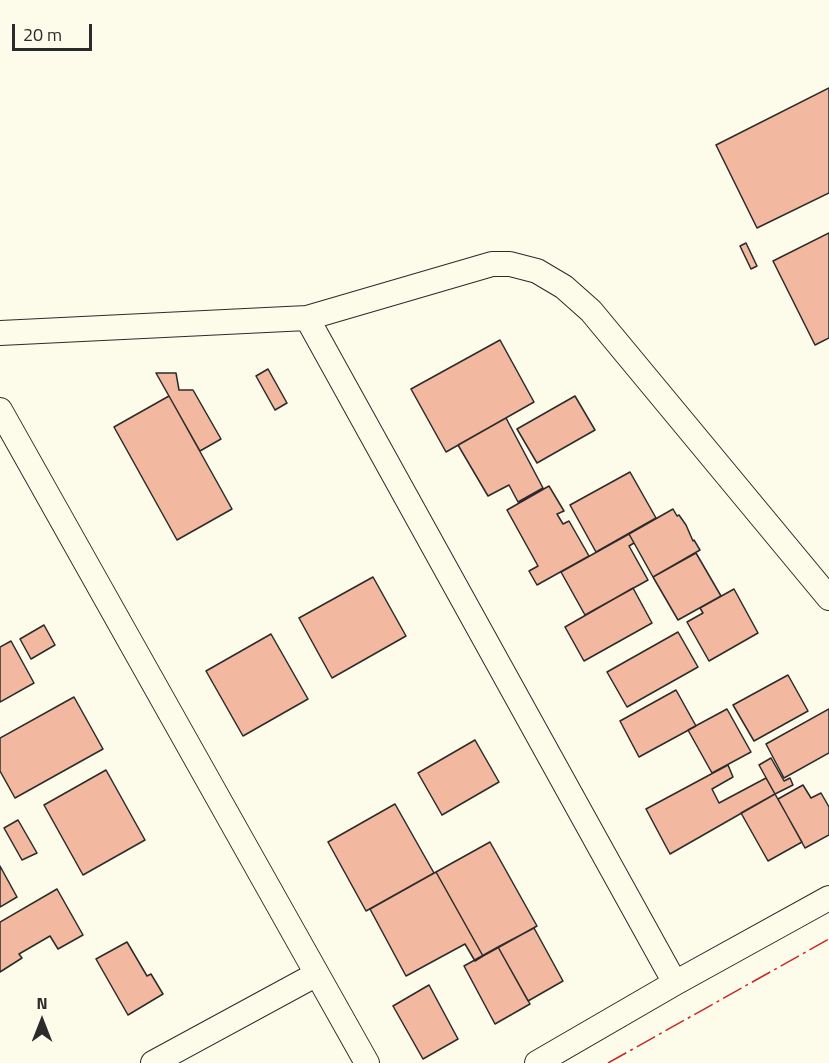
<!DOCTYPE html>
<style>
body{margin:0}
#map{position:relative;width:829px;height:1063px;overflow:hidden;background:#fdfbea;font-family:"Titillium Web",sans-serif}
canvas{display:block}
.north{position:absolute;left:12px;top:991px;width:60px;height:60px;-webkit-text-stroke:4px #fdfbea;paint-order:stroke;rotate:0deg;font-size:16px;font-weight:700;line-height:24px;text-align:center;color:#2b2b2b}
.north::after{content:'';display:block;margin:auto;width:21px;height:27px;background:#2b2b2b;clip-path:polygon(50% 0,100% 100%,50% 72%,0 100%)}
.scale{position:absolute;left:12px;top:24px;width:80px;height:27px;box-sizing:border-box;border:3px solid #2b2b2b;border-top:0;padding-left:8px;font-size:18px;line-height:21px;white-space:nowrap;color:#2b2b2b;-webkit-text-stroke:4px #fdfbea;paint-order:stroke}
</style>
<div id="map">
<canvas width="829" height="1063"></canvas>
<div class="north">N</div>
<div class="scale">20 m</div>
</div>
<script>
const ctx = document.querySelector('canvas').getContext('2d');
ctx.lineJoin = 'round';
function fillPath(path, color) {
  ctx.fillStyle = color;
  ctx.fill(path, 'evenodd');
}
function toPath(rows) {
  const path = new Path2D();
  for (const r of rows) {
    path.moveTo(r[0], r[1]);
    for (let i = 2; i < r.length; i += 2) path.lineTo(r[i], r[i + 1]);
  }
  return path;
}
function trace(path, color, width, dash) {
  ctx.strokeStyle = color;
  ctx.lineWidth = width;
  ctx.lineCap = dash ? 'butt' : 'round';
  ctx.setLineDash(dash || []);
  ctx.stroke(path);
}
const building = toPath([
 [829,88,829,193,757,228,716,145,829,88],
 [829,233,829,338,815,345,773,261,829,233],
 [746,243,757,266,751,269,740,246,746,243],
 [500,340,534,402,446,452,411,389,500,340],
 [268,369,287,403,275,410,256,376,268,369],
 [156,373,176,373,179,390,193,390,221,439,200,451,156,373],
 [169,396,232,509,177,540,114,427,169,396],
 [575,396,595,430,537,463,517,429,575,396],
 [506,418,543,488,518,502,509,485,488,496,458,445,506,418],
 [630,472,656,518,596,552,570,505,630,472],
 [549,486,564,511,557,514,563,524,569,521,589,556,537,585,529,571,538,566,507,510,549,486],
 [673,509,677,516,679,515,686,525,693,541,694,540,700,550,653,577,629,534,673,509],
 [629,534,634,543,629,546,648,580,585,615,561,572,629,534],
 [696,553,721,596,678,620,653,577,696,553],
 [373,577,406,636,332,678,299,618,373,577],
 [633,588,652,623,584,661,565,627,633,588],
 [734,589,758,633,709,661,687,622,703,613,700,608,734,589],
 [44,625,55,645,31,659,20,639,44,625],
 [678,632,698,667,627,707,607,672,678,632],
 [271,634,308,699,243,736,206,671,271,634],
 [11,641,34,683,0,702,0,647,11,641],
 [788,675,808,711,754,741,733,705,788,675],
 [676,690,696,726,639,757,620,721,676,690],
 [74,697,103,749,15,798,0,771,0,738,74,697],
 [727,709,751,752,712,773,688,730,727,709],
 [829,709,829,753,784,778,766,744,829,709],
 [475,740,499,782,442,815,418,773,475,740],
 [771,758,784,781,790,778,793,785,775,794,759,765,771,758],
 [728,765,733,777,712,789,719,803,766,778,775,794,670,854,646,809,728,765],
 [106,770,145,840,83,875,44,805,106,770],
 [803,785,811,798,821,793,829,807,829,835,805,848,778,799,803,785],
 [775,794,802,842,768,861,741,813,775,794],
 [395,804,434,873,366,911,328,842,395,804],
 [18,820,37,853,22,860,4,828,18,820],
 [490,842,537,926,483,956,436,872,490,842],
 [0,866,17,897,0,907,0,866],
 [436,872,483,956,475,961,465,944,406,976,370,909,436,872],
 [57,889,83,935,58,949,50,936,19,954,22,958,0,972,0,922,57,889],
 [534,928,563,981,528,1001,498,947,534,928],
 [127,942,147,976,151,974,163,994,128,1015,96,959,127,942],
 [498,947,530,1004,495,1024,464,966,498,947],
 [429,985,458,1039,423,1059,393,1006,429,985]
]);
fillPath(building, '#f2b8a0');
trace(building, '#2b2b2b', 1.5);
const street = toPath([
 [307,318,675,983],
 [0,333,307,318,492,264,510,264,537,271,564,287,591,311,829,598],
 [0,410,317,974,153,1063],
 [317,974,367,1063],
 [537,1063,675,983,829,898]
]);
trace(street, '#2b2b2b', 26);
trace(street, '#fdfbea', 24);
trace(toPath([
 [608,1063,829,939]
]), '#c62828', 1.5, [21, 4.5, 3, 4.5]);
</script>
